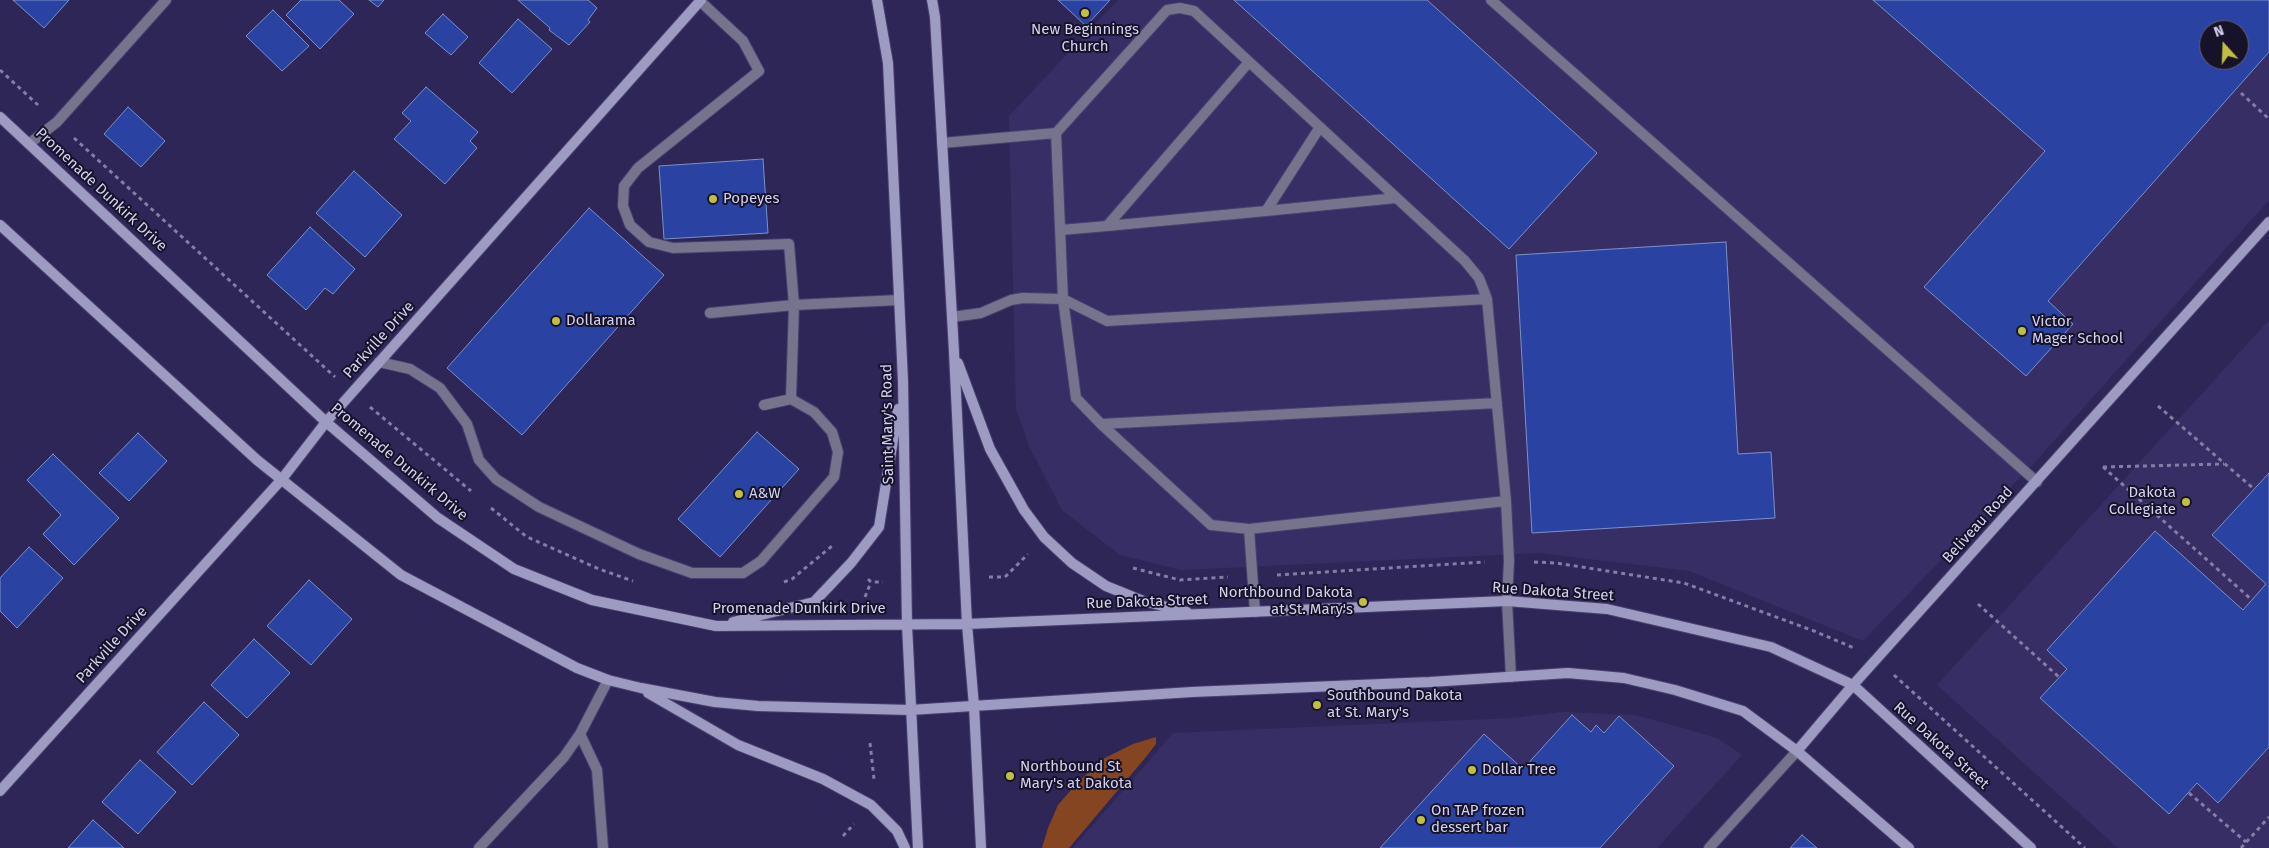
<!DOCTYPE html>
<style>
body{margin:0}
#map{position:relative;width:2269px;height:848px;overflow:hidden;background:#2e2657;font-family:"Fira Sans",sans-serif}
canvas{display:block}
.north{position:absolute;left:2199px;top:20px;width:50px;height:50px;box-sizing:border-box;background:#161329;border:1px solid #625f79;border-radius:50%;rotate:340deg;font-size:14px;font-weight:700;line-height:20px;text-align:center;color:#d3d1f0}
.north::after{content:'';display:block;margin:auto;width:18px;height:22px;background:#c1be40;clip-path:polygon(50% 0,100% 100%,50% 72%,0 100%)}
</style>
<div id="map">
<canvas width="2269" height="848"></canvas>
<div class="north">N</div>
</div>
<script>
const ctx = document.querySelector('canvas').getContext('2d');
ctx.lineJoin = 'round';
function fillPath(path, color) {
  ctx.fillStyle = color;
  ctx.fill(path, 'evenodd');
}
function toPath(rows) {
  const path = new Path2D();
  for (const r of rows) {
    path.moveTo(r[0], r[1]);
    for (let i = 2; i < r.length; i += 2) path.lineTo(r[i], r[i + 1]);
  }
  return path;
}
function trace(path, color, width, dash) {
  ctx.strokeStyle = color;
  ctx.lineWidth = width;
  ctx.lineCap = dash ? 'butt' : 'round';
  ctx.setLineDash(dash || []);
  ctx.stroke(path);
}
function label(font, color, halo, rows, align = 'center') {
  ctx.font = font + ' "Fira Sans",sans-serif';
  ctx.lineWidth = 4;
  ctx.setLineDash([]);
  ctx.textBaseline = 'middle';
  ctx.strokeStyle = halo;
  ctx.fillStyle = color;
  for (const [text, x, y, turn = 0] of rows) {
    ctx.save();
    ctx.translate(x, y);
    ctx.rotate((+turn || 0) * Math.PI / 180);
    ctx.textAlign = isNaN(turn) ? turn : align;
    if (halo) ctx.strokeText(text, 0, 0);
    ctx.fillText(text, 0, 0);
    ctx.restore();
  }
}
fillPath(toPath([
 [1118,0,2269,0,2269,200,2035,462,1863,641,1689,571,1539,553,1181,570,1120,555,1062,510,1029,446,1016,408,1009,116],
 [2209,30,2239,30,2239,60,2209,60],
 [2269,320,2269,848,2118,848,1937,685],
 [1562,712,1634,715,1672,725,1717,738,1742,755,1657,848,1073,848,1173,733,1512,718]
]), '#382e66');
fillPath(toPath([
 [1156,737,1156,744,1146,757,1069,848,1042,848,1048,828,1058,805,1077,783,1103,759,1133,744]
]), '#864521');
const building = toPath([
 [13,0,69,0,44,28,13,0],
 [301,0,339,0,354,14,320,49,286,15,301,0],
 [369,0,384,0,378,7,369,0],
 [518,0,588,0,597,8,588,20,590,22,569,45,549,30,550,28,518,0],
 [1058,0,1110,0,1086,26,1058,0],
 [1234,0,1427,0,1597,153,1509,249,1234,0],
 [1873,0,2269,0,2269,52,2048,301,2073,324,2026,376,1924,287,2045,151,1873,0],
 [2209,30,2239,30,2239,60,2209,60,2209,30],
 [273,10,309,46,282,71,246,36,273,10],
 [443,14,468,37,451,55,425,33,443,14],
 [518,19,552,49,512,93,479,63,518,19],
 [426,87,478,132,470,141,477,148,445,184,394,139,411,121,402,113,426,87],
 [128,107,165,141,141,167,104,134,128,107],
 [763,159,768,233,664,239,659,166,763,159],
 [354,171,402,215,365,257,316,213,354,171],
 [589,208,664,275,522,435,447,368,589,208],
 [310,227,355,269,333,294,325,288,306,310,267,275,310,227],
 [1726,242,1738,454,1771,452,1775,518,1532,533,1516,255,1726,242],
 [757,432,799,469,720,557,678,519,757,432],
 [138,433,167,461,129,501,99,473,138,433],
 [53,454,119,518,74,565,43,534,61,515,27,480,53,454],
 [2269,473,2269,747,2218,803,2197,783,2169,814,2040,698,2067,669,2047,650,2155,531,2243,610,2266,584,2212,535,2269,473],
 [29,547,63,578,17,628,0,611,0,578,29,547],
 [309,580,352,619,311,665,267,626,309,580],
 [254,639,290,673,247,718,211,685,254,639],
 [204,702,239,735,192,785,157,752,204,702],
 [1572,715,1591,732,1596,725,1604,733,1619,716,1674,766,1600,848,1380,848,1484,734,1523,769,1572,715],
 [140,760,176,792,138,834,102,802,140,760],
 [93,820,124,848,68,848,93,820],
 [1802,835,1817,848,1790,848,1802,835]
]);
fillPath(building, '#2a42a2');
trace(building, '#7c91c7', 1);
const lane = toPath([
 [1491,0,2037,482],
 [700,1,743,41,759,71,638,168,624,186,623,206,630,225,649,242,673,248,789,244,794,305,791,399,764,405],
 [1056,133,1063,299,1076,398,1101,424,1211,525,1249,529,1506,501],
 [942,143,1056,133,1167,10,1180,8,1194,11,1465,261,1479,278,1487,299,1506,501,1509,561,1507,601,1511,677],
 [1266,211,1396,198],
 [1107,226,1266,211,1320,127],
 [1061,230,1107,226,1249,62],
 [710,313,794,305,899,300],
 [952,317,981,313,1011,300,1023,298,1063,299,1107,321,1487,299],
 [379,362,410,369,440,388,467,424,479,460,496,479,539,507,639,554,692,573,743,573,761,561,834,477,838,452,832,432,814,412,791,399],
 [1101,424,1497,403],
 [1249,529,1255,612],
 [580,734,597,770,603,848],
 [479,848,564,757,580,734,608,680]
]);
const street = toPath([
 [30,143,57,122,166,0],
 [1709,848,1797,751]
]);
const secondary = toPath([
 [877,0,888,63,903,381,907,625,918,848],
 [932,0,935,17,954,352,967,624,974,706,981,848],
 [0,117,326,422,438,518,514,569,592,600,716,626,967,624,1507,601,1607,609,1771,647,1853,685,2031,848],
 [0,225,257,460,401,575,577,668,608,680,641,688,715,702,758,706,910,710,1192,692,1430,682,1568,673,1624,678,1675,690,1743,711,1797,751,1909,848],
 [958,363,990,449,1024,510,1044,537,1072,563,1106,586,1143,601,1187,612],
 [733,622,814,602,851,563,879,527,898,409],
 [648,693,738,745,823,779,871,805,897,831,905,848],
 [1797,751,1853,685,2269,222],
 [0,791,282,479,326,422,701,0]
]);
trace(lane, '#48416f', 12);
trace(street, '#48416f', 12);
trace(secondary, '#48416f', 12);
trace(toPath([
 [0,70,38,105],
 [2241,93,2269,119],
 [74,138,335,377],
 [2158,406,2254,489],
 [370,407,471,491],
 [2103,467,2252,600],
 [2103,467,2224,464],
 [491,508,527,537,599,569,633,581],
 [1534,562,1556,563,1684,583,1814,631,1854,648],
 [1133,568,1180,580,1228,577],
 [1277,575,1485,562],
 [989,577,1005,577,1028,554],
 [868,579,871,582,883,582],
 [784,582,792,579,832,546],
 [865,597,871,582],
 [1978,604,2060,678],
 [1894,675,2085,848],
 [870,743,874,779],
 [2189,793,2246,842],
 [843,836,854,824],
 [2241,848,2269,817]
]), '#837ea5', 3, [4, 4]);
trace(lane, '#76748d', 10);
trace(street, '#76748d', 10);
trace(secondary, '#9e9bc3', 10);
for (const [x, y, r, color] of [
 [1085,13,5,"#c1be40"],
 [713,199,5,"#c1be40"],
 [556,321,5,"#c1be40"],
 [2022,331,5,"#c1be40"],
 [739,494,5,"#c1be40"],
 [2186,502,5,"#c1be40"],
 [1363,602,5,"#c1be40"],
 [1317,705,5,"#c1be40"],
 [1472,770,5,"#c1be40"],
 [1010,776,5,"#c1be40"],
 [1421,820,5,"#c1be40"]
]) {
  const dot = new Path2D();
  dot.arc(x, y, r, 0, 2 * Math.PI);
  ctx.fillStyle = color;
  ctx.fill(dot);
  trace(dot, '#161329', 2);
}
label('15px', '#d3d1f0', '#161329', [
 ["New Beginnings",1085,30,"center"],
 ["Church",1085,47,"center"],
 ["Popeyes",723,199],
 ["Dollarama",566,321],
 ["Victor",2032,322],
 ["Mager School",2032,339],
 ["Dakota",2176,493,"right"],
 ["Collegiate",2176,510,"right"],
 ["A&W",749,494],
 ["Northbound Dakota",1353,593,"right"],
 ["at St. Mary's",1353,610,"right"],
 ["Southbound Dakota",1327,696],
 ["at St. Mary's",1327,713],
 ["Northbound St",1020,767],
 ["Mary's at Dakota",1020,784],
 ["Dollar Tree",1482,770],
 ["On TAP frozen",1431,811],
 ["dessert bar",1431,828]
], 'left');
label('15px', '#d3d1f0', '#161329', [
 ["Promenade Dunkirk Drive",101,190,43],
 ["Parkville Drive",379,340,-48],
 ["Saint Mary's Road",888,424,-91],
 ["Promenade Dunkirk Drive",399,462,40],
 ["Beliveau Road",1978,525,-48],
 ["Rue Dakota Street",1553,592,4],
 ["Rue Dakota Street",1147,602,-2],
 ["Promenade Dunkirk Drive",799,609],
 ["Parkville Drive",112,645,-48],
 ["Rue Dakota Street",1941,746,42]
]);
</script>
